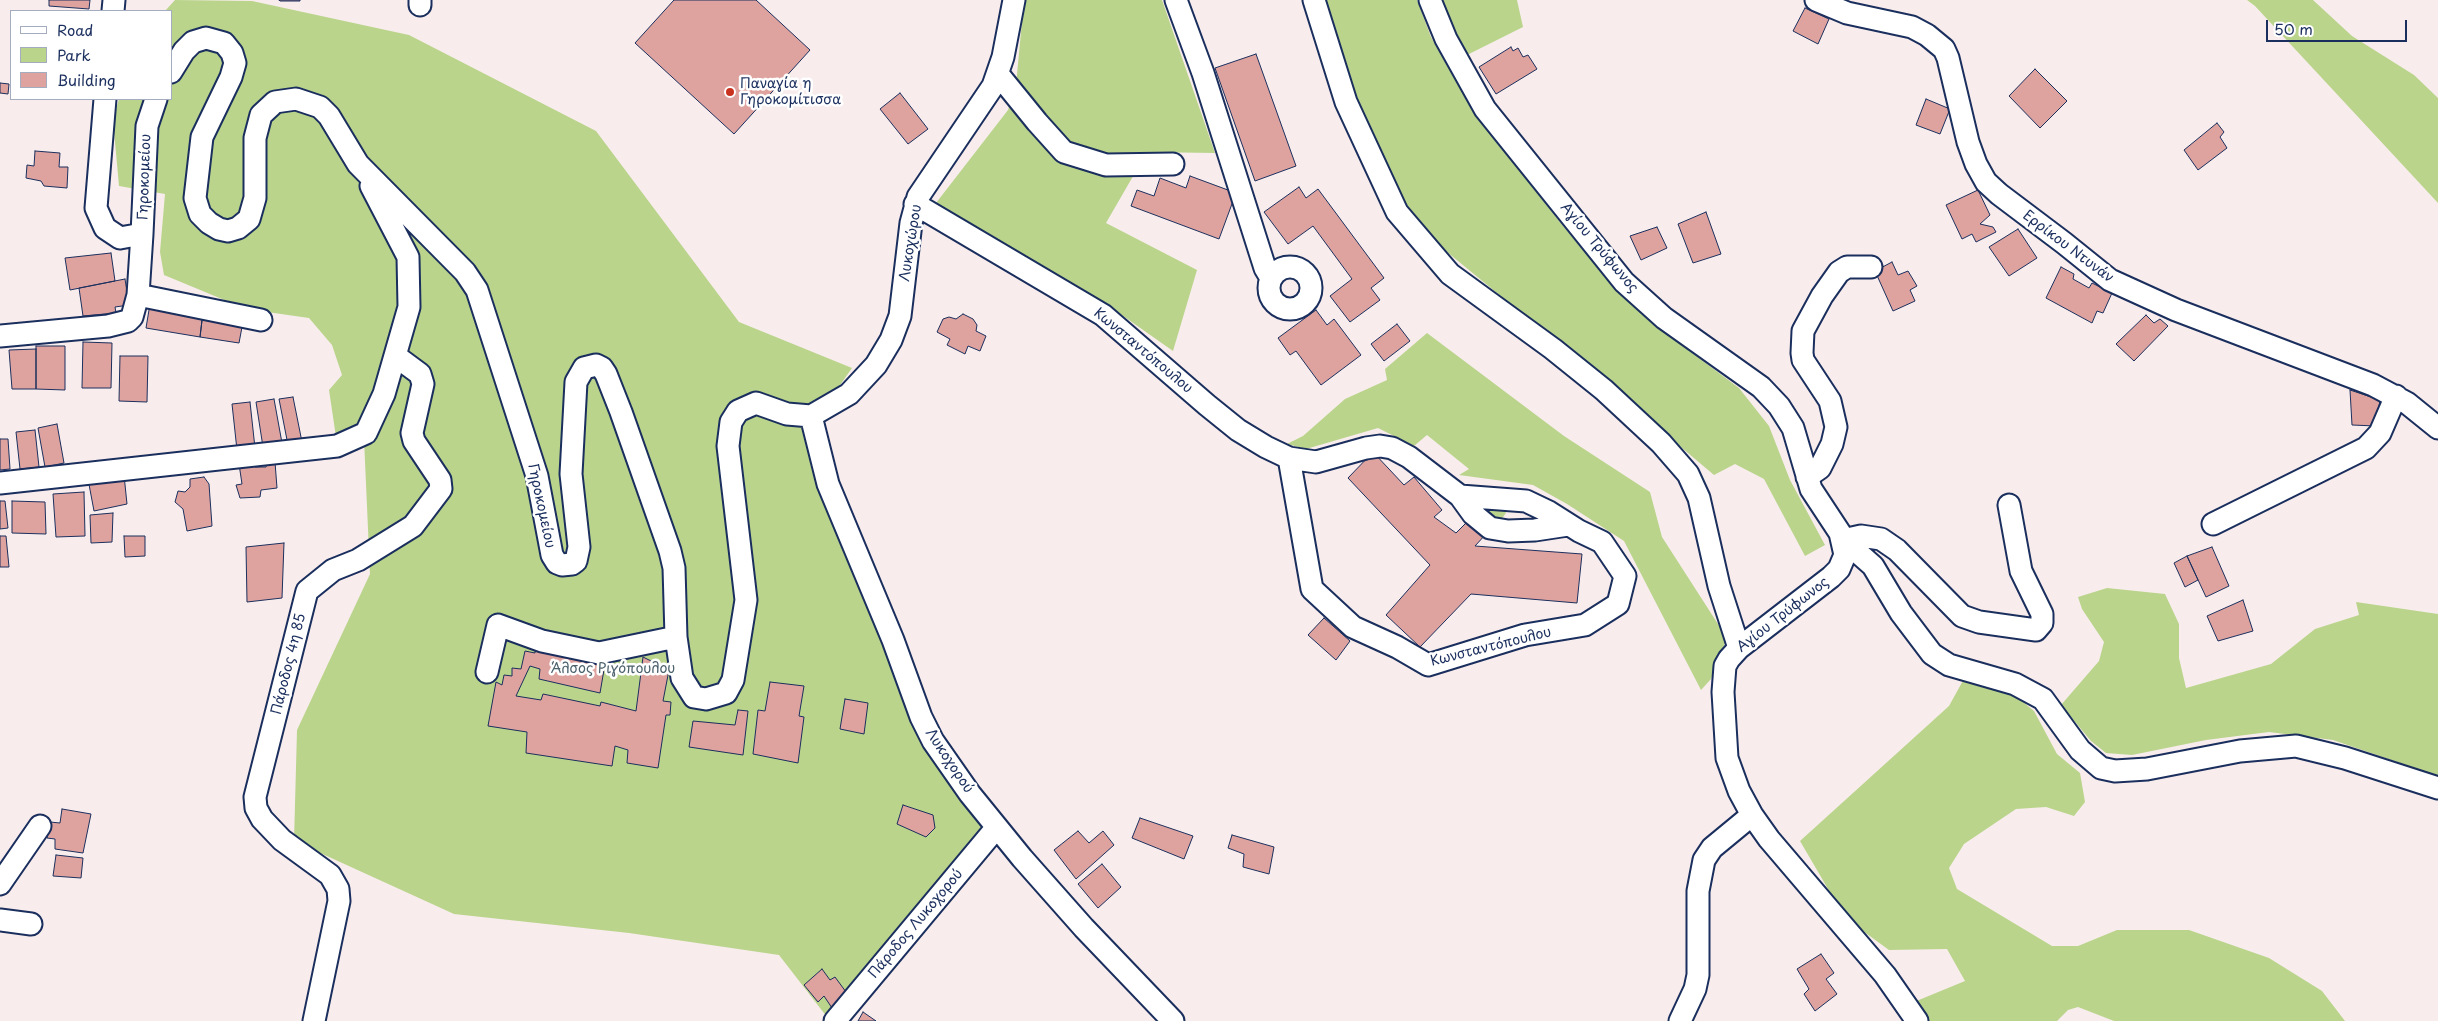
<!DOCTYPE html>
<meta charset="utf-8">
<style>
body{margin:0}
#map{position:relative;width:2438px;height:1021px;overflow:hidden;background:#f8edec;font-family:"Playpen Sans",sans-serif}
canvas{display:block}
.legend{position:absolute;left:10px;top:10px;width:162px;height:90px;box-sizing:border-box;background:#fff;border:1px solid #a4acbf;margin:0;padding:6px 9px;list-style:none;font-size:15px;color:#1b2f5e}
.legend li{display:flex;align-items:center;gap:10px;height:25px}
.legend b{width:25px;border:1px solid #a4acbf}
.scale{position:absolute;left:2266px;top:20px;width:141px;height:22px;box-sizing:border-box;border:2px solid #1b2f5e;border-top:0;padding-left:6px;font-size:15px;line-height:18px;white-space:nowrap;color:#1b2f5e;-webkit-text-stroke:4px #fff;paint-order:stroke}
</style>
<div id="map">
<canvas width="2438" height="1021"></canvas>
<ul class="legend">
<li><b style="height:6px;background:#fff"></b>Road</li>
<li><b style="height:14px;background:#bad48c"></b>Park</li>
<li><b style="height:14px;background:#dea39f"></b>Building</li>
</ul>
<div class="scale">50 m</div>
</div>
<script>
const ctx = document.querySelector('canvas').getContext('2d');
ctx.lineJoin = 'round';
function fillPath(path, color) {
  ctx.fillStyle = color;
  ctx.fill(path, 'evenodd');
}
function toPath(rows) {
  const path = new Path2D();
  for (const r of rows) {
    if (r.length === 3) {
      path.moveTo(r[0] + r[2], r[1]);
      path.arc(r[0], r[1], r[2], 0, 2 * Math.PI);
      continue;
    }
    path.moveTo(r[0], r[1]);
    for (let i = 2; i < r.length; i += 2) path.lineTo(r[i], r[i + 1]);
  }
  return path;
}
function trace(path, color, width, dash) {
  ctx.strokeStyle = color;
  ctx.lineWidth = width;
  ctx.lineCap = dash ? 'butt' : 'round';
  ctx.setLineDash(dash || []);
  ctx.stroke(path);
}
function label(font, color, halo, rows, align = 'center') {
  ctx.font = font + ' "Playpen Sans",sans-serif';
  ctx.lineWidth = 5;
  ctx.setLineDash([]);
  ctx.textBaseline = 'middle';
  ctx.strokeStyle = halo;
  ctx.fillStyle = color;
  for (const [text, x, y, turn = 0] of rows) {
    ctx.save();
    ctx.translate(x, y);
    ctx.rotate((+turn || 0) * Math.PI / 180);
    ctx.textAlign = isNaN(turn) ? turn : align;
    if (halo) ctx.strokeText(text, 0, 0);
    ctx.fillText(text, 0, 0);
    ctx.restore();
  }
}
fillPath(toPath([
 [175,0,252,1,409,35,596,131,739,322,852,368,819,415,811,451,815,474,823,498,989,830,827,1017,779,955,629,933,454,914,294,841,297,730,370,574,364,439,336,437,329,390,342,375,332,345,309,318,246,309,164,275,160,252,165,194,119,186,113,120,119,99,171,99,171,11,165,11],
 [1024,0,1162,0,1215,153,1147,152,1106,223,1197,270,1173,351,1119,313,936,203,1008,110,1016,85],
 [1321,0,1417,0,1431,37,1471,108,1559,221,1602,273,1648,320,1739,388,1769,426,1790,480,1825,545,1805,556,1764,479,1735,464,1714,475,1547,334,1430,238,1399,199,1351,86],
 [1437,0,1517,0,1523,27,1465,56],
 [2247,0,2313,0,2352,36,2414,75,2438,98,2438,203,2255,6],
 [1427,333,1564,436,1650,492,1662,537,1727,638,1711,679,1701,690,1624,541,1567,504,1533,485,1459,475,1469,469,1427,435,1414,446,1378,428,1306,449,1287,444,1303,436,1345,399,1387,380,1385,369],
 [1475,504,1504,507,1506,513,1500,521],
 [2107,588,2165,594,2179,624,2179,658,2186,688,2271,664,2315,629,2359,615,2356,602,2438,614,2438,776,2333,740,2269,732,2206,740,2132,755,2106,753,2091,741,2061,705,2099,661,2104,642,2082,609,2078,597],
 [1965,677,2005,687,2034,711,2057,754,2080,773,2085,802,2074,816,2046,807,2016,809,1964,844,1949,868,1957,889,2052,946,2078,946,2117,930,2189,930,2269,958,2322,991,2345,1021,2114,1021,2078,1007,2068,1010,2057,1021,1924,1021,1914,1002,1965,981,1947,949,1889,950,1845,918,1800,841,1949,706]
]), '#bad48c');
const building = toPath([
 [49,0,90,0,89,9,49,6,49,0],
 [279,0,300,0,300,1,280,1,279,0],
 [674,0,756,0,810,50,734,134,635,43,674,0],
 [1805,8,1829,19,1818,44,1793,31,1805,8],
 [1511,47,1513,51,1518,48,1523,57,1528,55,1537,69,1496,94,1479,67,1511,47],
 [1256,54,1296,166,1255,181,1215,68,1256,54],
 [2035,69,2067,101,2040,128,2009,96,2035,69],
 [0,83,9,84,8,94,0,93,0,83],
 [900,93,928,129,908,144,880,109,900,93],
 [1926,99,1950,109,1940,134,1916,125,1926,99],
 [2217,123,2224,132,2220,137,2227,148,2198,170,2184,150,2217,123],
 [35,151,60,153,59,167,68,167,67,188,44,186,41,181,26,178,27,165,34,166,35,151],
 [1190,176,1236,193,1219,239,1131,206,1137,190,1154,196,1160,178,1186,188,1190,176],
 [1299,187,1306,198,1318,189,1384,278,1371,288,1380,300,1350,322,1330,296,1352,279,1313,226,1288,244,1264,212,1299,187],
 [1978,190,1990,215,1980,224,1993,227,1996,232,1976,242,1972,234,1962,239,1946,205,1978,190],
 [1706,212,1721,254,1693,263,1678,224,1706,212],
 [1657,227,1667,248,1641,260,1630,236,1657,227],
 [2018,229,2037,258,2009,276,1989,247,2018,229],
 [111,253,115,281,70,290,65,258,111,253],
 [1892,262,1898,275,1908,271,1917,286,1910,290,1915,301,1893,311,1875,271,1892,262],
 [2061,267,2074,274,2073,279,2089,288,2092,283,2112,293,2103,313,2097,311,2092,323,2046,298,2061,267],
 [125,279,129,305,115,307,116,313,83,316,79,288,125,279],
 [150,304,203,312,200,337,146,328,150,304],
 [1316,310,1327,325,1334,319,1361,355,1321,385,1296,351,1290,355,1278,338,1316,310],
 [203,312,234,317,233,326,242,327,239,343,200,337,203,312],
 [963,314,973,319,977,325,976,331,986,336,980,351,968,346,965,354,947,345,950,339,937,332,943,319,949,317,956,319,963,314],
 [2146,315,2154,323,2160,319,2168,326,2134,361,2116,344,2146,315],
 [1397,324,1410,341,1384,361,1371,344,1397,324],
 [83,342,112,343,111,388,82,388,83,342],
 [36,346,65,346,65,390,36,389,36,346],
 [36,349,36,389,12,389,9,350,36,349],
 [120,356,148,356,147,402,119,401,120,356],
 [2350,390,2380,400,2376,426,2352,425,2350,390],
 [293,397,302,442,288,445,279,399,293,397],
 [274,399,282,443,263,447,256,402,274,399],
 [250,402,255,448,237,450,232,404,250,402],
 [57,424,64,463,45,467,38,428,57,424],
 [35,430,39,467,20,469,16,432,35,430],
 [0,439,8,439,10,469,0,470,0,439],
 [1373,452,1404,485,1414,477,1442,510,1434,517,1456,533,1471,518,1486,534,1475,546,1582,554,1577,603,1471,594,1420,647,1386,615,1430,565,1348,478,1373,452],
 [254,461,255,467,266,467,267,462,275,462,277,488,261,490,260,497,240,498,236,485,242,484,239,464,254,461],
 [124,475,127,504,94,511,88,479,124,475],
 [204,477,209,484,212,526,187,531,183,509,175,502,178,491,185,492,190,487,190,479,204,477],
 [84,492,85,536,56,537,53,494,84,492],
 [0,501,5,501,8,528,0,529,0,501],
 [12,501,45,502,46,534,12,533,12,501],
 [113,513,112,542,91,543,90,515,113,513],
 [0,536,6,536,9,567,0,567,0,536],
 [124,536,145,536,145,556,125,557,124,536],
 [284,543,282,598,247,602,246,547,284,543],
 [2212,547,2229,586,2206,597,2187,556,2212,547],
 [2187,556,2198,580,2185,587,2174,563,2187,556],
 [2243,600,2253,631,2218,641,2207,616,2243,600],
 [1324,618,1350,641,1336,660,1308,635,1324,618],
 [536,645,544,651,605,664,600,693,539,679,540,669,530,666,516,696,541,700,543,694,600,706,601,702,636,711,643,657,669,670,663,701,671,702,670,715,666,715,658,768,627,763,628,750,615,746,612,766,526,753,527,732,488,726,496,682,502,685,504,675,512,676,512,668,521,669,525,651,535,653,536,645],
 [770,682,804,686,799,716,804,717,798,763,753,754,758,710,765,711,770,682],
 [845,699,868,703,864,734,840,729,845,699],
 [738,710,748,711,743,755,689,747,693,721,735,725,738,710],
 [903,805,933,815,935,828,926,837,897,824,903,805],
 [62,809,91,814,83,853,55,849,55,839,47,838,50,822,60,823,62,809],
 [1140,818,1193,836,1184,859,1132,838,1140,818],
 [1078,831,1089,843,1103,831,1114,845,1076,879,1054,850,1078,831],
 [1232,835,1274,847,1269,874,1243,867,1244,854,1228,848,1232,835],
 [56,855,83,858,81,878,53,876,56,855],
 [1102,864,1121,887,1098,908,1078,884,1102,864],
 [1821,954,1834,973,1826,979,1837,994,1815,1011,1804,994,1809,989,1797,969,1821,954],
 [822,969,830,980,835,977,849,996,832,1008,824,996,818,1002,804,985,822,969],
 [863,1012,876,1021,858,1021,863,1012]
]);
fillPath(building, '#dea39f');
trace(building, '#1b2f5e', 1);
const minor = toPath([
 [1176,0,1203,73,1265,268,1271,278],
 [1314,0,1346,102,1397,212,1450,274,1553,349,1604,390,1661,443,1688,474,1699,498,1719,586,1739,648],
 [1430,0,1446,39,1485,109,1624,282,1664,318,1761,387,1779,406,1793,428,1811,489,1840,533,1845,555,1839,569,1831,577,1739,648,1729,659,1725,666,1723,692,1727,758,1739,791,1752,815,1769,839,1885,975,1917,1021],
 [1816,0,1847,13,1912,27,1927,35,1944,49,1948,58,1968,142,1976,164,1986,182,1999,194,2064,243,2110,280,2176,310,2373,385,2407,403,2438,428],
 [420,5,420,0],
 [113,11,114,0],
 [171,72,184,51,193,42,206,38,224,43,232,53,235,63,231,77,202,137,195,198,200,214,209,223,219,229,228,231,238,228,249,219,255,198,255,138,261,115,275,102,296,99,320,107,329,116,358,164,465,272,477,290,537,476,552,555,557,563,562,565,572,564,576,561,579,547,571,474,576,382,584,368,596,365,602,368,606,374,621,412,670,551,674,568,676,637,682,678,694,697,706,699,726,693,733,680,746,600,728,446,731,422,738,411,756,403,787,414,811,416,849,394,876,365,891,340,900,316,911,223,918,197,993,86,1003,57,1014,0],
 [998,74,1037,122,1064,152,1106,165,1173,164],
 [105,99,96,208,105,228,120,238,142,234,147,126,156,99],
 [915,204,1103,315,1207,405,1238,430,1266,447,1289,458,1316,462,1366,448,1380,446,1392,448,1409,457,1460,496,1526,501,1549,512,1579,531,1602,542,1625,576,1618,604,1585,625,1525,635,1428,665,1397,647,1353,627,1312,589,1289,458],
 [1290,288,21],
 [138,295,261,320],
 [0,336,108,326,128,321,132,317,138,295,142,234],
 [811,416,828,484,893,640,921,717,933,741,970,794,1022,858,1084,928,1173,1021],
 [1807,477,1820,468,1832,444,1836,427,1830,401,1803,360,1802,353,1803,331,1822,296,1839,272,1847,267,1871,267],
 [0,483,337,446,366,433,384,394,409,307,408,257,371,186],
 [1460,496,1473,514,1490,528,1508,531,1535,530,1568,525],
 [2213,524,2366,448,2380,433,2396,396],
 [1843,540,1861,536,1881,539,1897,550,1962,616,1979,622,2036,630,2042,623,2042,614,2021,571,2009,505],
 [1845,546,1856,551,1873,566,1901,613,1932,654,1949,665,2015,684,2043,699,2080,750,2101,768,2115,771,2147,769,2240,751,2296,746,2345,758,2438,788],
 [487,672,498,625,542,641,599,653,676,637],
 [0,884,40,826],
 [0,920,31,924],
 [314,1021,339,901,338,889,330,875,282,840,262,819,256,808,255,797,307,591,333,570,358,560,413,526,441,489,440,480,414,441,412,433,423,384,420,374,397,357],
 [835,1021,997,827],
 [1680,1021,1695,989,1698,975,1698,891,1704,860,1712,848,1752,815]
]);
trace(minor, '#1b2f5e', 25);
trace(minor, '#fff', 21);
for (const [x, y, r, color] of [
 [730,92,5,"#c8321e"]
]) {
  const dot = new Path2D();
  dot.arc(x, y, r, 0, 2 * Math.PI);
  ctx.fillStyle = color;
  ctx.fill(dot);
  trace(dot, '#fff', 2);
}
label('14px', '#1b2f5e', '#fff', [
 ["Παναγία η",740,84],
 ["Γηροκομίτισσα",740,100]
], 'left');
label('14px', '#1b2f5e', '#fff', [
 ["Γηροκομείου",145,177,-88],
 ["Λυκοχώρου",911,243,-81],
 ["Ερρίκου Ντυνάν",2068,247,37],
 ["Αγίου Τρύφωνος",1599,248,50],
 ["Κωνσταντόπουλου",1143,351,40],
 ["Γηροκομείου",541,506,78],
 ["Αγίου Τρύφωνος",1783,615,-38],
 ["Κωνσταντόπουλου",1491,647,-14],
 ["Πάροδος 4η 85",289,664,-76],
 ["Λυκοχορού",949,761,56],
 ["Πάροδος Λυκοχορού",916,924,-50]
]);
label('14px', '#4b616c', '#fff', [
 ["Άλσος Ριγόπουλου",613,669]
]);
</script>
